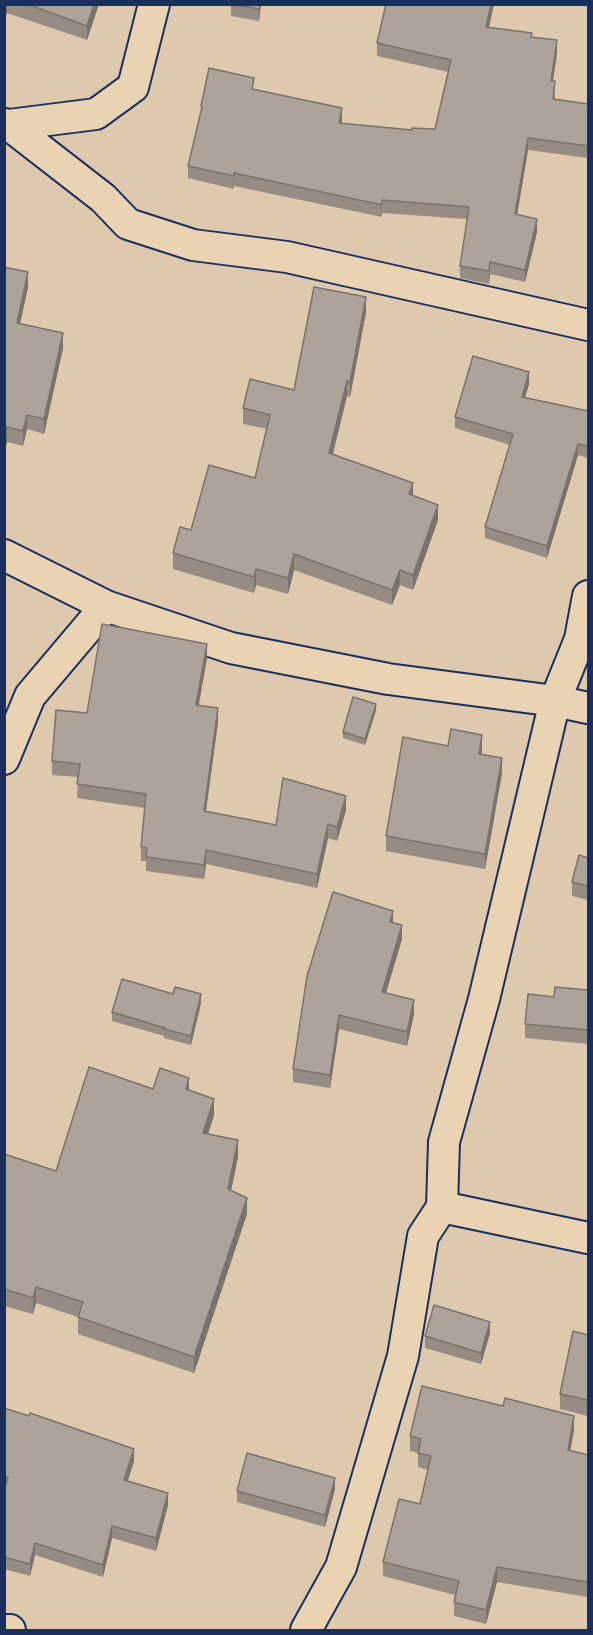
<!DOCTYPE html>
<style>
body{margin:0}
#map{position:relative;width:593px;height:1635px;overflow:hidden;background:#dec9ae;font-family:"Shantell Sans",sans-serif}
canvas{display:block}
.frame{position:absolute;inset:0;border:6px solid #1b2f5e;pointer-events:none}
</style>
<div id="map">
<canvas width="593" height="1635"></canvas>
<div class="frame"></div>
</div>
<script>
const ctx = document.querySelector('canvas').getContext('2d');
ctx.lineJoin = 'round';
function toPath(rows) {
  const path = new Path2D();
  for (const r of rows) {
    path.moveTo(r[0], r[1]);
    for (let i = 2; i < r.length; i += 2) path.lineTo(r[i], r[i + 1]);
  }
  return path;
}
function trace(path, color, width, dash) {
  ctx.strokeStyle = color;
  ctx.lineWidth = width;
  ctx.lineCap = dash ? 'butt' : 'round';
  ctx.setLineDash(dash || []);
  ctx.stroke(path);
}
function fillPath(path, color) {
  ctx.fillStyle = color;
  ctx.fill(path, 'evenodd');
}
const minor = toPath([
 [4,124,9,125,103,198,128,224,193,245,287,257,588,325],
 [9,125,96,114,133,87,154,4],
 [4,555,106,606,231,648,388,679,555,701,588,708],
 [4,759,30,696,106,606],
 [442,1207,588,1238],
 [4,1630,10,1630],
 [306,1630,341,1567,403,1356,423,1236,442,1207,444,1142,484,999,555,701,580,639,588,596]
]);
trace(minor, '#1b2f5e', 34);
trace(minor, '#ead3b3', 30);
fillPath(toPath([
 [4,4,99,4,87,40,7,13],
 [261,4,259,21,231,16,231,5],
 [494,4,489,27,532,37,557,53,553,81,555,94,555,99,588,104,588,158,528,150,517,215,537,232,525,282,490,274,489,284,460,278,460,266,467,219,382,213,382,217,234,186,234,189,188,178,188,166,201,113,201,106,254,90,342,121,341,123,412,130,435,129,448,72,377,56,377,43],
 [4,267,28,287,20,324,63,348,44,434,27,429,23,446,7,442,4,455],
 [366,312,350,397,347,396,333,454,413,495,438,520,413,590,400,585,392,605,294,570,288,594,256,585,254,593,173,569,173,553,191,530,255,478,267,429,243,424,243,408,294,390],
 [529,384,525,397,588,411,588,458,578,455,547,558,485,538,485,527,510,445,455,428,455,417],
 [207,658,199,705,218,722,206,811,276,825,346,810,337,841,328,838,317,888,206,864,204,879,146,871,146,861,141,861,141,847,145,808,77,798,78,777,52,775,52,761,87,713],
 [376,710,365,745,343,738,343,732],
 [448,746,482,751,481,754,502,773,485,869,386,851,386,836],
 [588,858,588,900,572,896,572,882],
 [393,923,402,939,386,993,414,1014,407,1046,339,1029,330,1088,293,1082,293,1069],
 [588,990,588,1044,525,1038,525,1024,554,997],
 [173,994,201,1003,191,1045,164,1038,164,1036,112,1021,112,1012],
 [153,1089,189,1090,214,1115,208,1134,238,1157,231,1190,247,1214,194,1373,78,1334,78,1317,36,1303,33,1314,4,1306,4,1154,56,1171],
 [490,1333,481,1364,425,1348,425,1336],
 [588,1335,588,1416,560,1409,560,1394],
 [4,1408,134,1461,127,1481,168,1505,156,1551,112,1538,103,1577,35,1555,30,1576,4,1569],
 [574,1430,570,1450,588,1455,588,1597,497,1582,486,1624,454,1616,454,1602,455,1595,383,1576,383,1562,420,1504,428,1470,418,1467,418,1453,410,1451,410,1436],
 [335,1489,325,1527,237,1502,237,1491]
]), '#968c84');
fillPath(toPath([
 [6,4,7,4,7,13,4,24,4,9],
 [94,4,99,4,87,40,87,26],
 [260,4,261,4,259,21,259,9],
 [491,4,494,4,486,40,486,27],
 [557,40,557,53,551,93,551,81],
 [342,108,342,121,339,135,339,123],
 [528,138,528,150,515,227,515,214],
 [537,219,537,232,525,282,525,270],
 [490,262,490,274,489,284,489,271],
 [28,272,28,287,17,337,17,323],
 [366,297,366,312,350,397,350,382],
 [63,333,63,348,44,434,44,419],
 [529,372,529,384,522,408,522,397],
 [347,381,347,396,329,468,329,453],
 [27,415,27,429,23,446,23,431],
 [7,427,7,442,4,455,4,440],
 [578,444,578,455,547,558,547,546],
 [413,483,413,498,409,494],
 [438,505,438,520,413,590,413,575],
 [294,554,294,570,288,594,288,578],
 [256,569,256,585,254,593,254,577],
 [400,570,400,585,392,605,392,590],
 [207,644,207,658,196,718,196,705],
 [376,704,376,710,365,745,365,739],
 [218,708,218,722,204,825,204,811],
 [482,735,482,751,479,769,479,754],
 [502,758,502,773,485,869,485,854],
 [346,796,346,810,337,841,337,827],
 [328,824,328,838,317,888,317,874],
 [206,850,206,864,204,879,204,865],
 [393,911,393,925,390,922],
 [402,925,402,939,382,1006,382,992],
 [201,994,201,1003,191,1045,191,1036],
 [414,1000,414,1014,407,1046,407,1032],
 [339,1015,339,1029,330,1088,330,1075],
 [189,1078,189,1095,186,1089],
 [214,1099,214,1115,203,1150,203,1133],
 [238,1140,238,1157,228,1205,228,1189],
 [247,1198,247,1214,194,1373,194,1357],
 [36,1287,36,1303,33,1314,33,1298],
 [490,1322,490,1333,481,1364,481,1353],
 [574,1416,574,1430,568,1464,568,1450],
 [134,1449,134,1461,124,1493,124,1480],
 [335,1478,335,1489,325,1527,325,1515],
 [168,1493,168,1505,156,1551,156,1538],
 [112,1526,112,1538,103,1577,103,1565],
 [35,1543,35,1555,30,1576,30,1564],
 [497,1567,497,1582,486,1624,486,1610]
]), '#7a726c');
const building = toPath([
 [27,4,94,4,87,26,27,4],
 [231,4,260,4,259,9,231,4],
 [386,4,491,4,486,27,532,33,531,37,557,40,551,81,555,81,553,99,588,104,588,146,528,138,515,214,537,219,525,270,490,262,489,271,460,266,469,207,382,200,382,205,234,173,234,176,188,166,202,107,201,106,209,68,254,78,252,89,342,108,339,123,412,130,412,128,435,129,451,60,377,43,386,4],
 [4,267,28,272,17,323,63,333,44,419,27,415,23,431,7,427,4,440,4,267],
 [314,287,366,297,350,382,347,381,329,453,413,483,409,494,438,505,413,575,400,570,392,590,294,554,288,578,256,569,254,577,173,553,180,527,191,530,209,465,255,478,270,415,243,408,250,379,294,390,314,287],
 [473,356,529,372,522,397,588,411,588,446,578,444,547,546,485,527,513,434,455,417,473,356],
 [102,624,207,644,196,705,218,708,204,811,276,825,283,778,346,796,337,827,328,824,317,874,206,850,204,865,146,857,147,848,141,847,146,794,77,784,80,764,52,761,56,710,87,713,102,624],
 [353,697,376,704,365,739,343,732,353,697],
 [451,729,482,735,479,754,502,758,485,854,386,836,403,737,448,746,451,729],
 [579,855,588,858,588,886,572,882,579,855],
 [333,892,393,911,390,922,402,925,382,992,414,1000,407,1032,339,1015,330,1075,293,1069,307,976,333,892],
 [122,979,173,994,175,987,201,994,191,1036,164,1029,165,1028,112,1012,122,979],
 [555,987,588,990,588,1030,525,1024,528,994,554,997,555,987],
 [89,1067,153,1089,160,1068,189,1078,186,1089,214,1099,203,1133,238,1140,228,1189,247,1198,194,1357,78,1317,83,1302,36,1287,33,1298,4,1289,4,1154,56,1171,89,1067],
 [434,1305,490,1322,481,1353,425,1336,434,1305],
 [573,1331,588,1335,588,1400,560,1394,573,1331],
 [422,1386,503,1406,505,1398,574,1416,568,1450,588,1455,588,1582,497,1567,486,1610,454,1602,459,1581,383,1562,399,1499,420,1504,431,1456,418,1453,421,1439,410,1436,422,1386],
 [4,1408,29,1416,30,1413,134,1449,124,1480,168,1493,156,1538,112,1526,103,1565,35,1543,30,1564,4,1557,4,1491,8,1477,4,1476,4,1408],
 [247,1453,335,1478,325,1515,237,1491,247,1453]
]);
fillPath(building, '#aea39a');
trace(building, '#7a726c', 1.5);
</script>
